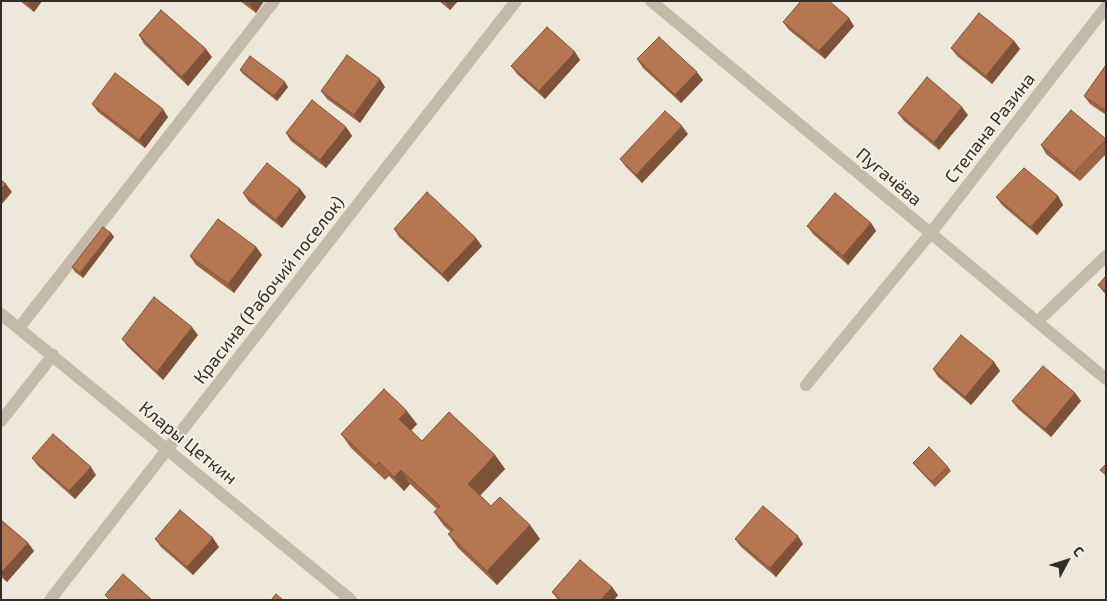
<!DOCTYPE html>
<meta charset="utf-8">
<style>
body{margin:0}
#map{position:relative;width:1107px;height:601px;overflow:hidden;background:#eee8db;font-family:"Exo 2",sans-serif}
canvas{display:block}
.frame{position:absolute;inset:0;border:2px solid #332d28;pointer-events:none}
.north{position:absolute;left:1042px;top:536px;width:50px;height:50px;-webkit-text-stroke:4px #f7f1e7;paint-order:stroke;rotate:50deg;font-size:14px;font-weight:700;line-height:20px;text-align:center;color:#332d28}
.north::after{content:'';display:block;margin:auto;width:18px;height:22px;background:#332d28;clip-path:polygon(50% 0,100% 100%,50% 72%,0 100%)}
</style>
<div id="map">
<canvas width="1107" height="601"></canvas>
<div class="frame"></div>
<div class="north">С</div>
</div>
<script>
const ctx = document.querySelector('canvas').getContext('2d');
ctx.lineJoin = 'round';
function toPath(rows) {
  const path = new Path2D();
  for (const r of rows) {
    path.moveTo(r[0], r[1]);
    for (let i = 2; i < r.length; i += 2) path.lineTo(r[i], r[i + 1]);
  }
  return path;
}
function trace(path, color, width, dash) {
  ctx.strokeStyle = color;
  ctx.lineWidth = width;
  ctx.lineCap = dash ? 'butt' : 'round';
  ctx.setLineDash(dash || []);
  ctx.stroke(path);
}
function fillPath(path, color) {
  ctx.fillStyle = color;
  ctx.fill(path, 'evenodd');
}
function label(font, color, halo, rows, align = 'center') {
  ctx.font = font + ' "Exo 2",sans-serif';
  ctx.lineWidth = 4;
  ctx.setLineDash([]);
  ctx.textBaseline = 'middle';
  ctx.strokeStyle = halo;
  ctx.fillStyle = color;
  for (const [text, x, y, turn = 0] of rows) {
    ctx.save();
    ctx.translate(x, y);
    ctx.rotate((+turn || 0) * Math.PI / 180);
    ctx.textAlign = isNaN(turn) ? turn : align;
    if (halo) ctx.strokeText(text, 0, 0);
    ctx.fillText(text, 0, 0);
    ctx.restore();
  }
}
trace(toPath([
 [1037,322,1106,256],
 [19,328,274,1],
 [1,421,53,355]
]), '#c5b9a9', 12);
trace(toPath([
 [651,1,1106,379],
 [1,314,351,600],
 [806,385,930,234,1106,7],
 [50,600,516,1]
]), '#c5b9a9', 12);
fillPath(toPath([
 [20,1,42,1,34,12],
 [240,1,264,1,256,13],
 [439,1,458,1,450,10],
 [783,22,854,26,825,59,789,30],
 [139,35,212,57,188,86,144,44],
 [1014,41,1020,49,992,84,957,56,951,48],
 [575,52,580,60,545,99,517,74,511,66],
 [637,59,703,80,681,103,643,68],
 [1106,65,1106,115,1090,104,1084,96],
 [240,70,288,87,277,101,243,74],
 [385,87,360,123,327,99,321,91],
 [92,104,168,117,145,148,98,112],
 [898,113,968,115,939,150,904,121],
 [346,127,352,136,326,168,291,141,286,133],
 [688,134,642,183,626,167,620,159],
 [1106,139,1106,154,1080,181,1046,154,1041,145],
 [300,189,306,197,282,228,249,202,243,193],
 [1058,196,1063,205,1037,235,1002,205,996,197],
 [871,223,876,231,848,265,813,234,807,226],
 [394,229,482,246,448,282,399,237],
 [111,233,114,237,83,278,75,272,72,267],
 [256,247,262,255,234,293,196,265,190,256],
 [1106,276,1106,295,1098,285],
 [198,335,163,380,128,347,122,339],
 [994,362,1000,371,971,405,938,377,933,369],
 [1075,393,1081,401,1051,437,1018,409,1012,401],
 [417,424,411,431,422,441,495,455,505,469,480,495,491,506,530,525,540,539,497,585,458,548,448,534,451,532,444,526,434,512,437,509,410,484,404,491,389,476,385,480,351,448,341,434],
 [32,458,96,475,75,499,38,466],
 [913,463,948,467,951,471,935,487,916,467],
 [1,520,28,543,34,551,7,582,1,577],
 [155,539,219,547,193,575,161,547],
 [735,539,803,544,776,577,741,547],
 [552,592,618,595,614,600,558,600]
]), '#9d6546');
fillPath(toPath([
 [30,1,42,1,34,12,28,4],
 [252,1,264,1,256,13,250,4],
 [445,1,458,1,450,10],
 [849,18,854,26,825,59,819,51],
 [1014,41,1020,49,992,84,986,76],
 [206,49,212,57,188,86,182,77],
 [575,52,580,60,545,99,539,91],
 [697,72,703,80,681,103,675,95],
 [380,79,385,87,360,123,354,115],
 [285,82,288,87,277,101,274,96],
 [962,107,968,115,939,150,934,142],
 [163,109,168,117,145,148,139,140],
 [682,126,688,134,642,183,636,175],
 [346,127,352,136,326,168,320,160],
 [6,184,12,192,1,205,1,189],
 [300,189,306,197,282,228,276,220],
 [1058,196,1063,205,1037,235,1031,227],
 [871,223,876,231,848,265,843,256],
 [111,233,114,237,83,278,80,273],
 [476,238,482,246,448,282,442,274],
 [256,247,262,255,234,293,228,284],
 [192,327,198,335,163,380,157,372],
 [994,362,1000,371,971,405,965,397],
 [1075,393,1081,401,1051,437,1045,429],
 [407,411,417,424,409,433,399,419],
 [495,455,505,469,478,498,468,484],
 [91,467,96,475,75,499,69,491],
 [401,470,410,484,404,491,394,477],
 [530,525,540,539,497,585,487,571],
 [798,536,803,544,776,577,770,568],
 [213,538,219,547,193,575,187,567],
 [28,543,34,551,7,582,1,573],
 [612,587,618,595,614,600,601,600]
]), '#7f5339');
const building = toPath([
 [24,1,30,1,28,4,24,1],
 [246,1,252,1,250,4,246,1],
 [801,1,829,1,849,18,819,51,783,22,801,1],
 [161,10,206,49,182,77,139,35,161,10],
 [979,13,1014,41,986,76,951,48,979,13],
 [547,27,575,52,539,91,511,66,547,27],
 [659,37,697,72,675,95,637,59,659,37],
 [347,55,380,79,354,115,321,91,347,55],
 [250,56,285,82,274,96,240,70,250,56],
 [1106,65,1106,111,1084,96,1106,65],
 [115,73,163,109,139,140,92,104,115,73],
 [927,77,962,107,934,142,898,113,927,77],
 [312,100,346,127,320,160,286,133,312,100],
 [1071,110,1106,139,1106,140,1074,173,1041,145,1071,110],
 [665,111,682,126,636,175,620,159,665,111],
 [267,163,300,189,276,220,243,193,267,163],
 [1024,168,1058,196,1031,227,996,197,1024,168],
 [1,180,6,184,1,189,1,180],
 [427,192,476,238,442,274,394,229,427,192],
 [835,193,871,223,843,256,807,226,835,193],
 [218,219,256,247,228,284,190,256,218,219],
 [103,227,111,233,80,273,72,267,103,227],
 [1106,276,1106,292,1098,285,1106,276],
 [154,297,192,327,157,372,122,339,154,297],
 [961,335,994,362,965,397,933,369,961,335],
 [1043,366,1075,393,1045,429,1012,401,1043,366],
 [384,389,407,411,399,419,422,441,449,412,495,455,468,484,491,506,500,497,530,525,487,571,448,534,453,530,434,512,440,506,401,470,394,477,379,462,375,466,341,434,384,389],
 [53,434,91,467,69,491,32,458,53,434],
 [929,447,948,467,932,482,913,463,929,447],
 [1106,464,1106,475,1100,470,1106,464],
 [763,506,798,536,770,568,735,539,763,506],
 [180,510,213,538,187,567,155,539,180,510],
 [1,520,28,543,1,573,1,520],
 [580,560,612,587,601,600,561,600,552,592,580,560],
 [123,574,152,600,110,600,105,595,123,574],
 [276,594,283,600,271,600,276,594]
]);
fillPath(building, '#b67651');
trace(building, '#7f5339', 1);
label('18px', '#332d28', '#f7f1e7', [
 ["Степана Разина",990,128,-52],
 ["Пугачёва",889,177,40],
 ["Красина (Рабочий поселок)",269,290,-52],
 ["Клары Цеткин",188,443,39]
]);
</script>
